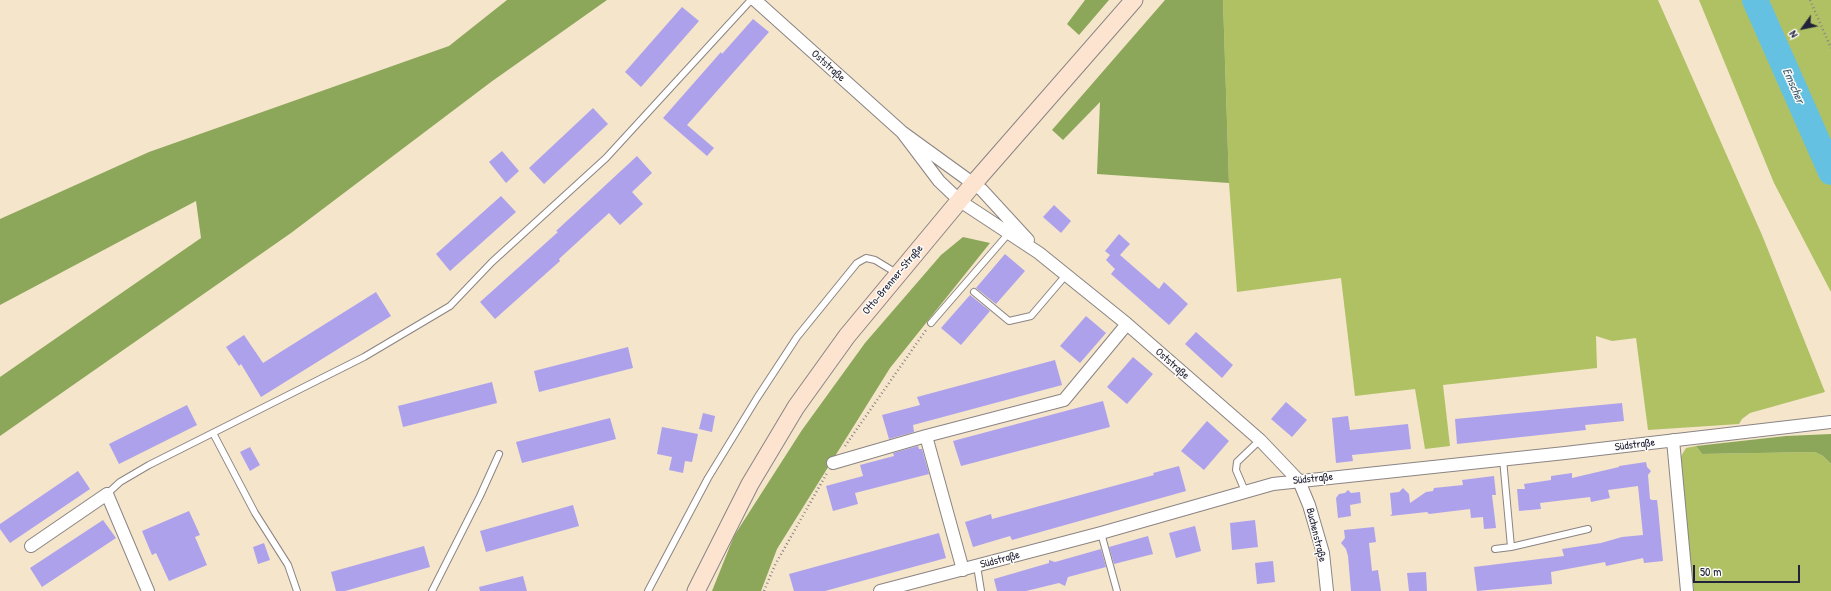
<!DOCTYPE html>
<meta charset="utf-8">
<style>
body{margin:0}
#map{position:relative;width:1831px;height:591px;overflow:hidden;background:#f4e5cb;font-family:"Patrick Hand",sans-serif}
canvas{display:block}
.north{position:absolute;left:1783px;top:8px;width:40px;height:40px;-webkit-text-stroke:3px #fdfcf7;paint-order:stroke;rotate:237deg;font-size:11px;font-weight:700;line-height:16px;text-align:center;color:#22223b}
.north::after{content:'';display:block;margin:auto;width:14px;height:18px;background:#22223b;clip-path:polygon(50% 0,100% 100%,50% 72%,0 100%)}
.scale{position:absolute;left:1693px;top:565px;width:107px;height:18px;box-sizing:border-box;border:2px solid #22223b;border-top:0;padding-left:5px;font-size:12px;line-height:14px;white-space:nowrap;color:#22223b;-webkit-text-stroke:3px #fdfcf7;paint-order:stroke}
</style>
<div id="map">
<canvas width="1831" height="591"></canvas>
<div class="north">N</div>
<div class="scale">50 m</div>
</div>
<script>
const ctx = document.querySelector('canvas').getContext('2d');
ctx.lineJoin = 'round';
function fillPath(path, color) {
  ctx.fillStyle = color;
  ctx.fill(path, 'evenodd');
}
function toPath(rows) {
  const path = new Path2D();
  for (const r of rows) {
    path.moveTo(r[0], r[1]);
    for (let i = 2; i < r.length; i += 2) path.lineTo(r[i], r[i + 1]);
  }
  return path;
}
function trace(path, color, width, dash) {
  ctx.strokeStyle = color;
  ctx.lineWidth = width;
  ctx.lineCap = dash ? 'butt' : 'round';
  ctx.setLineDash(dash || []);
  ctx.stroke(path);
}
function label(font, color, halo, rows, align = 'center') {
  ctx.font = font + ' "Patrick Hand",sans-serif';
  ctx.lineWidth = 3;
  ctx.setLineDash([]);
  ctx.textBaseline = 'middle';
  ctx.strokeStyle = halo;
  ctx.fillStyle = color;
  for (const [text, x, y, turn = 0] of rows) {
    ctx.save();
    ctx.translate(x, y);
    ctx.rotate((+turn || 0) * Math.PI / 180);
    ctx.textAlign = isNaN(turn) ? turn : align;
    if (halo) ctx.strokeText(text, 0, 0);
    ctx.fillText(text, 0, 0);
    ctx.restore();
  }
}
fillPath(toPath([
 [1223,0,1658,0,1762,235,1825,392,1750,413,1742,419,1739,424,1648,430,1636,338,1612,341,1596,336,1597,368,1443,385,1450,446,1425,449,1415,389,1355,396,1341,278,1237,292,1229,183],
 [1699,0,1831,0,1831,292,1774,183],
 [1696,446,1702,454,1815,452,1823,456,1831,464,1831,591,1694,591,1678,461,1686,448]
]), '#b0c164');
fillPath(toPath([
 [507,0,607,0,491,82,291,233,0,436,0,377,201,238,196,201,0,305,0,219,149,152,449,46],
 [1085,0,1109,0,1079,35,1067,24],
 [1165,0,1223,0,1229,183,1097,174,1100,102,1063,140,1052,130],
 [963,237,990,243,890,368,777,549,761,591,712,591,734,536,802,430,865,343,941,255],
 [1831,434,1831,464,1823,456,1815,452,1702,454,1696,446,1786,436]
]), '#8ca75a');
trace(toPath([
 [1755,0,1831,172]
]), '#64c1e2', 26);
fillPath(toPath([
 [682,7,699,21,641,87,625,72],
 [753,19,769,32,687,125,714,148,707,156,663,118,721,52,722,54],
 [593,108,608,124,544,184,529,168],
 [502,151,519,171,506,183,489,162],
 [637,156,652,173,632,192,643,204,620,225,609,213,559,259,560,261,495,319,480,302,558,232,556,231],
 [501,196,516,212,450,271,436,254],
 [1054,205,1071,221,1061,233,1043,217],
 [1119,234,1130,244,1120,255,1159,289,1164,282,1188,304,1169,325,1111,274,1115,269,1106,260,1110,255,1105,251],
 [1005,254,1025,271,996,304,976,288],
 [376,292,391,316,261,397,241,364,239,366,226,347,244,335,263,363],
 [970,295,990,311,961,345,941,328],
 [1086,316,1106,333,1080,363,1060,346],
 [1196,332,1233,365,1222,378,1185,344],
 [628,347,633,368,539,392,534,371],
 [1133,357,1153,374,1127,404,1107,387],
 [1055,360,1062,385,913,425,914,432,889,439,882,415,920,405,917,397],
 [492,382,497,403,403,427,398,406],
 [1103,401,1110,427,961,466,953,441],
 [1286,402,1307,420,1292,437,1271,419],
 [1622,403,1624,421,1585,425,1586,430,1457,444,1455,419],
 [187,405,197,425,119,464,109,444],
 [703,413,715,416,712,432,699,429],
 [1348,416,1350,430,1408,424,1411,449,1352,455,1353,461,1336,463,1332,418],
 [610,418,616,439,522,463,516,442],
 [1207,421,1229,441,1204,470,1181,451],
 [662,427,698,434,692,462,685,461,683,473,669,470,672,457,657,454],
 [918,446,919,449,922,449,929,474,855,493,858,504,833,511,826,486,863,476,860,465,894,456,893,453],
 [250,447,260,465,250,471,240,452],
 [1646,462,1647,467,1651,471,1648,475,1650,499,1652,500,1657,500,1658,508,1663,561,1644,563,1643,558,1606,566,1605,562,1551,572,1552,584,1477,591,1474,567,1564,556,1562,549,1601,543,1622,537,1643,535,1638,486,1608,490,1610,498,1591,502,1590,497,1540,503,1541,509,1519,511,1517,489,1525,489,1524,484,1551,480,1551,476,1572,473,1572,478,1619,467,1619,466],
 [1179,466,1186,491,1012,540,1010,536,973,547,965,522,991,514,992,519,1154,475,1153,473],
 [78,471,90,489,10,543,0,529,0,524],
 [1494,476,1496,495,1492,495,1496,528,1484,529,1483,517,1471,518,1470,509,1429,514,1427,512,1390,516,1392,514,1390,493,1399,492,1403,488,1409,494,1410,503,1426,492,1433,491,1434,488,1463,485,1462,480],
 [1348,490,1351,493,1360,492,1361,503,1350,505,1351,516,1338,518,1336,498,1339,494,1345,493],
 [573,505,579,526,486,552,480,531],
 [189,511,200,535,195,537,207,565,169,581,156,553,152,555,142,531],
 [103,520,116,538,42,587,30,568],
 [1255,520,1258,547,1232,550,1230,523],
 [1195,526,1201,551,1176,558,1169,533],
 [1374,527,1376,542,1369,543,1372,571,1378,570,1381,591,1351,591,1348,556,1346,549,1341,543,1345,538,1344,530],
 [939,533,946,558,825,591,794,591,789,574],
 [1148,536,1153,554,1114,564,1109,547],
 [264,543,270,560,258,564,253,547],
 [424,546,430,567,345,591,336,591,331,572],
 [1101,549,1106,567,1068,577,1065,586,1059,583,1026,591,997,591,994,579,1049,563,1049,560,1055,562],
 [1273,561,1275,582,1257,584,1255,563],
 [1426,572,1427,591,1409,591,1407,573],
 [523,576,527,591,480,591,479,587]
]), '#ada1ec');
const service = toPath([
 [974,292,1009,321,1031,316,1066,275],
 [931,323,1009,233],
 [213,433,255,513,288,565,297,591],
 [1503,459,1511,547,1588,529],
 [1245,491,1236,470,1237,462,1260,440],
 [107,494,120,482,149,465,364,357,450,306,492,262,606,158,751,0],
 [1101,533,1117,591],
 [1495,549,1511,547],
 [977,566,981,591],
 [432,591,480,496,499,454],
 [648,591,708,478,757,398,797,337,857,263,866,258,875,260,898,274]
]);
const minor = toPath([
 [755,0,902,132,982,190,1028,240],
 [902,132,939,181,960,201,1039,253,1127,324,1260,440,1299,481,1309,505,1323,553,1327,591],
 [1673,440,1687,591],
 [833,463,926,436],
 [31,546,107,494,148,591],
 [963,570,926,436,1064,400,1127,324],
 [880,591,1101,533,1273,484,1565,453,1831,422]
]);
const secondary = toPath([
 [696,591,750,484,796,407,847,336,974,183,1134,0]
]);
trace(service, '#8b8483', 8);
trace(minor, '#8b8483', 14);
trace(secondary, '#8b8483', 19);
trace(toPath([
 [1810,0,1831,48],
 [845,446,926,330],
 [764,591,775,565,827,473]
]), '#8b8483', 2.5, [1, 3]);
trace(service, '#fff', 6);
trace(minor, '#fff', 12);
trace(secondary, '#fde4d1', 17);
label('11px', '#22223b', '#fdfcf7', [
 ["Oststraße",828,66,42],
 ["Otto-Brenner-Straße",893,280,-50],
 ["Oststraße",1172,364,41],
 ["Südstraße",1635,445,-7],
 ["Südstraße",1313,479,-6],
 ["Buchenstraße",1316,535,76],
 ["Südstraße",1000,560,-15]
]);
label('italic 12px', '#395a75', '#fdfcf7', [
 ["Emscher",1793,86,66]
]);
</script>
